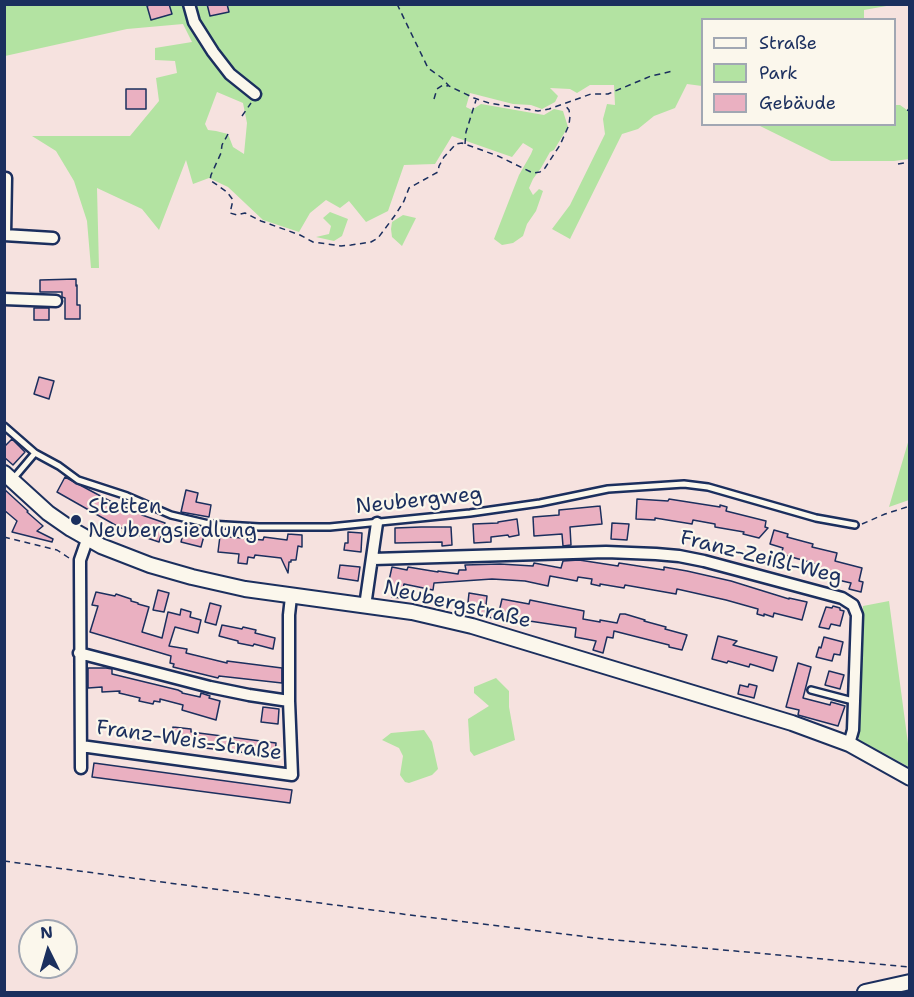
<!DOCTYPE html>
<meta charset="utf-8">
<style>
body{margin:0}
#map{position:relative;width:914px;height:997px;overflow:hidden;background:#f6e2df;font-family:"Shantell Sans",sans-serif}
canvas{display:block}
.frame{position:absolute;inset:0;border:6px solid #1b2f5e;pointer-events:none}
.legend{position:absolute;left:701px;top:18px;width:195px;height:108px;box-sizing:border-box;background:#fbf7ec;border:2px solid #a1a7b3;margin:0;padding:8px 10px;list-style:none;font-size:18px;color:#1b2f5e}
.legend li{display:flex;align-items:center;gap:12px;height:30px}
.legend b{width:30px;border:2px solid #a1a7b3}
.north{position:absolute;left:18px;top:919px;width:60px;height:60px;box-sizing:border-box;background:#fbf7ec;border:2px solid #a1a7b3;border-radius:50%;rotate:355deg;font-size:16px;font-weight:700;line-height:24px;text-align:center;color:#1b2f5e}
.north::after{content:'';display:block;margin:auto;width:21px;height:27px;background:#1b2f5e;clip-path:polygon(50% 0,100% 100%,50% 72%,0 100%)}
</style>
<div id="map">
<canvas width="914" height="997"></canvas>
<div class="frame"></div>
<ul class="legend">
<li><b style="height:8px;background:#fbf7ec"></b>Straße</li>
<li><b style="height:16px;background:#b3e3a2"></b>Park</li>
<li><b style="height:16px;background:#eab0c1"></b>Gebäude</li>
</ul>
<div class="north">N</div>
</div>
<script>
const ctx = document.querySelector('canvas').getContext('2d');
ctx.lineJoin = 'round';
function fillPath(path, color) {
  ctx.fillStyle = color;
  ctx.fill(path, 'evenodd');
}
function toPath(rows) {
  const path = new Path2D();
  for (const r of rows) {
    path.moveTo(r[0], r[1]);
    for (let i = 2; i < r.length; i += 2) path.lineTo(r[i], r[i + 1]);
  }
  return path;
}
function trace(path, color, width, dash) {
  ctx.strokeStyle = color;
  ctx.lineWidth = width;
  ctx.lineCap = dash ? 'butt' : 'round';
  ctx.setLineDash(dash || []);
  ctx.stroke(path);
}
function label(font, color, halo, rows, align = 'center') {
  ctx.font = font + ' "Shantell Sans",sans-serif';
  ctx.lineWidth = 4.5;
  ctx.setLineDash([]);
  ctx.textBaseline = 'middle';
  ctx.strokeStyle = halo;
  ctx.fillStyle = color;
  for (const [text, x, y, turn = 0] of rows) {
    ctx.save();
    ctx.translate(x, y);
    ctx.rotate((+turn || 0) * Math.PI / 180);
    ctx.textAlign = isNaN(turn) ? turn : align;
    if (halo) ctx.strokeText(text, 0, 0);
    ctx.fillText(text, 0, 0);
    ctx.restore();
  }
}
fillPath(toPath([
 [4,5,892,5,864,10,864,19,702,20,702,86,687,84,675,108,654,116,638,129,622,134,570,239,552,229,570,205,605,134,603,119,607,104,615,105,614,85,590,85,577,93,570,89,550,88,558,96,555,102,542,109,531,105,513,104,470,93,466,107,472,110,481,104,544,115,554,109,563,111,568,127,554,150,550,152,541,168,533,179,529,188,533,195,539,189,543,191,536,211,527,224,523,236,513,243,502,245,494,239,519,175,531,154,533,149,523,143,512,157,452,136,435,164,404,165,388,211,366,222,349,201,340,208,326,200,310,213,299,232,263,220,228,187,209,178,193,184,186,160,159,230,142,209,97,188,99,268,91,268,87,221,74,181,56,151,32,136,130,136,159,101,156,78,177,73,175,61,155,60,155,48,192,42,183,24,127,29,5,56],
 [217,92,243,103,247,123,244,154,233,147,228,134,216,131,208,130,205,124],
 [895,105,900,105,907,110,909,106,908,111,909,159,894,161,831,161,758,125,894,124],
 [330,212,348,219,342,236,334,241,316,237,329,234,331,226,323,218],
 [403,215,416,218,402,246,392,237,391,229,392,222],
 [909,439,909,500,889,507],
 [889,601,909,751,909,767,859,740,863,606],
 [496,678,509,691,509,707,515,740,474,756,470,751,468,719,489,706,474,693,474,687],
 [424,730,432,742,438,769,432,775,409,783,405,782,400,775,403,756,399,748,382,740,391,733]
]), '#b3e3a2');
const building = toPath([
 [152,4,169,4,172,14,151,20,147,6,152,4],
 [207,4,227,4,229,12,210,16,207,4],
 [126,89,146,89,146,109,126,109,126,89],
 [76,279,76,286,77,285,77,305,80,305,80,319,65,319,65,298,62,297,62,292,40,292,40,280,76,279],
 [34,308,49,308,49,320,34,320,34,308],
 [39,377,54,381,49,399,34,394,39,377],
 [12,439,25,452,13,465,4,457,4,447,12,439],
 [65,477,121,507,122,506,142,514,142,515,165,523,159,542,141,536,117,526,57,492,65,477],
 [4,489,28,511,27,512,43,526,37,531,53,539,52,542,12,532,17,521,4,510,4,489],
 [186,490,198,493,196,502,211,505,209,517,181,512,186,490],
 [637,499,668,501,669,499,720,507,720,505,727,507,726,511,766,521,765,527,768,528,759,538,743,534,744,532,715,527,715,524,693,520,692,524,655,518,655,520,636,519,637,499],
 [600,506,602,524,570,527,571,545,563,546,562,534,534,536,533,517,559,515,559,510,600,506],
 [517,519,519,535,509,537,508,535,491,537,491,542,474,543,473,524,498,523,498,522,517,519],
 [612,523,629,524,627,540,611,539,612,523],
 [188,527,205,532,201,547,181,542,184,530,186,531,188,527],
 [421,527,451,527,452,545,442,546,442,542,395,543,395,528,421,527],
 [774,530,788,534,787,537,813,544,812,547,837,553,835,561,862,568,859,581,863,582,861,592,849,589,851,583,838,580,840,574,815,569,816,564,781,554,783,548,770,544,774,530],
 [348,532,362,533,361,552,344,550,345,543,348,543,348,532],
 [288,534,302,535,302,547,298,546,296,560,291,560,291,562,289,562,288,573,281,558,255,555,254,558,248,557,247,564,238,563,239,554,218,552,220,536,263,540,264,537,287,540,288,534],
 [579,560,618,566,619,563,664,570,664,567,687,571,731,581,789,599,789,598,807,602,802,620,774,613,773,617,764,614,764,616,757,614,758,609,726,600,677,589,676,594,625,585,624,588,600,584,600,586,591,584,592,579,578,577,577,581,550,576,548,586,525,581,492,579,434,583,433,590,404,584,401,598,392,597,393,586,388,585,392,567,407,570,408,567,438,572,438,571,458,574,459,570,466,570,465,565,500,564,533,566,534,563,561,568,563,561,579,560],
 [340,565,360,567,358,581,338,578,340,565],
 [158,590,169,593,164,612,153,610,158,590],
 [96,592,115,596,116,594,131,599,131,601,138,603,138,604,149,607,142,632,162,638,168,612,180,615,181,609,191,612,190,617,201,620,198,633,175,627,169,646,187,649,186,653,227,663,227,661,282,668,282,683,219,676,218,678,173,667,174,664,170,663,171,656,90,632,98,606,92,605,96,592],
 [469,593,487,596,485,614,467,612,469,593],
 [502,599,529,604,530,600,584,611,583,619,600,622,600,620,617,623,620,614,625,614,645,620,644,621,666,627,665,629,687,635,682,650,669,647,669,645,614,631,613,638,607,637,603,653,593,650,596,641,575,637,576,628,516,619,515,623,488,617,489,610,499,612,502,599],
 [210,603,221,606,216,625,205,622,210,603],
 [833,606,840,608,840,610,844,611,840,626,831,624,829,629,819,627,826,607,832,608,833,606],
 [222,625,242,629,243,627,256,630,255,633,275,638,273,649,254,644,253,646,238,643,238,641,219,636,222,625],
 [718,636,737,641,733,645,777,657,773,671,750,664,749,667,728,661,727,663,712,659,718,636],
 [824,637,843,642,840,655,834,654,832,661,816,657,819,647,821,648,824,637],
 [798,663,811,667,803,698,830,705,831,702,845,706,838,726,798,715,799,710,786,707,798,663],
 [88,668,106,668,112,669,112,674,178,690,182,692,182,693,200,697,201,693,210,696,209,698,220,701,216,720,182,710,183,705,160,699,160,702,154,701,153,704,139,701,140,698,119,693,120,691,102,692,102,687,88,688,88,668],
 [829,671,844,675,840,689,825,685,829,671],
 [749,684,757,686,754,698,738,694,740,685,748,687,749,684],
 [263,707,279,709,278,724,261,722,263,707],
 [173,727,191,729,191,732,276,743,275,756,196,747,196,744,171,741,173,727],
 [94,763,292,790,290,803,92,777,94,763]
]);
fillPath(building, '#eab0c1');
trace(building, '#1b2f5e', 1.5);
const lane = toPath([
 [4,426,35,453,59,466,78,480,127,496,171,515,209,524,259,527,330,527,470,513,540,503,608,489,684,484,708,487,816,518,855,525],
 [13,479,35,453],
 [811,690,853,701]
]);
const street = toPath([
 [189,4,194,22,213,52,230,74,255,94],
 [4,235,53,238],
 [5,235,6,178],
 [4,299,56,301],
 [373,559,606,552,656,554,679,556,704,561,842,598,853,605,857,615,853,730,849,744],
 [365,606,377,523],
 [79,653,210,687,249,695,289,701],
 [81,746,292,775,289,701,289,615,291,597],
 [81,768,80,568,80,560,87,540]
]);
const secondary = toPath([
 [4,473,48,513,71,529,101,546,150,565,192,577,245,589,412,612,472,626,792,723,849,744,910,778],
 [865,992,910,982]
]);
trace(lane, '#1b2f5e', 10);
trace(street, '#1b2f5e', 15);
trace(secondary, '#1b2f5e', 18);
trace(toPath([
 [397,4,428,68,442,78,449,86,474,98,489,103,538,111,549,109,591,94,608,94,651,76,673,71],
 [434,99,437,89,443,85,448,86],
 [907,110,910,111],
 [242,116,251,103],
 [228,134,222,145,221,153,211,175,210,180,227,192,233,200,230,213,237,215,245,213,261,221,300,235,313,242,341,246,351,245,371,242,378,238,396,214,404,201,409,188,438,172,439,166,444,157,456,144,462,143,498,156,533,173,540,172,545,168,560,145,569,125,570,116,569,110,564,104],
 [465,144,466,132,476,100],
 [898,164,910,162],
 [862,524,885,514,910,506],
 [4,537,57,550,69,558],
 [4,861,410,915,604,939,910,967]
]), '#1b2f5e', 1.5, [6, 4.5]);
trace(lane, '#fbf7ec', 5);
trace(street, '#fbf7ec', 10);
trace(secondary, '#fbf7ec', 14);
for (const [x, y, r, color] of [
 [76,520,6,"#1b2f5e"]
]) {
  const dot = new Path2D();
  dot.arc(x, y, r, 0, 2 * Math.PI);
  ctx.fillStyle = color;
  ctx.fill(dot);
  trace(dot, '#fbf7ec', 2);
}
label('21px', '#1b2f5e', '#fbf7ec', [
 ["Neubergweg",419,501,-6],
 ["Franz-Zeißl-Weg",761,558,14],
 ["Neubergstraße",457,605,13],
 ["Franz-Weis-Straße",189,741,8]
]);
label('21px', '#1b2f5e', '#fbf7ec', [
 ["Stetten",88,508],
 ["Neubergsiedlung",88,532]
], 'left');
</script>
